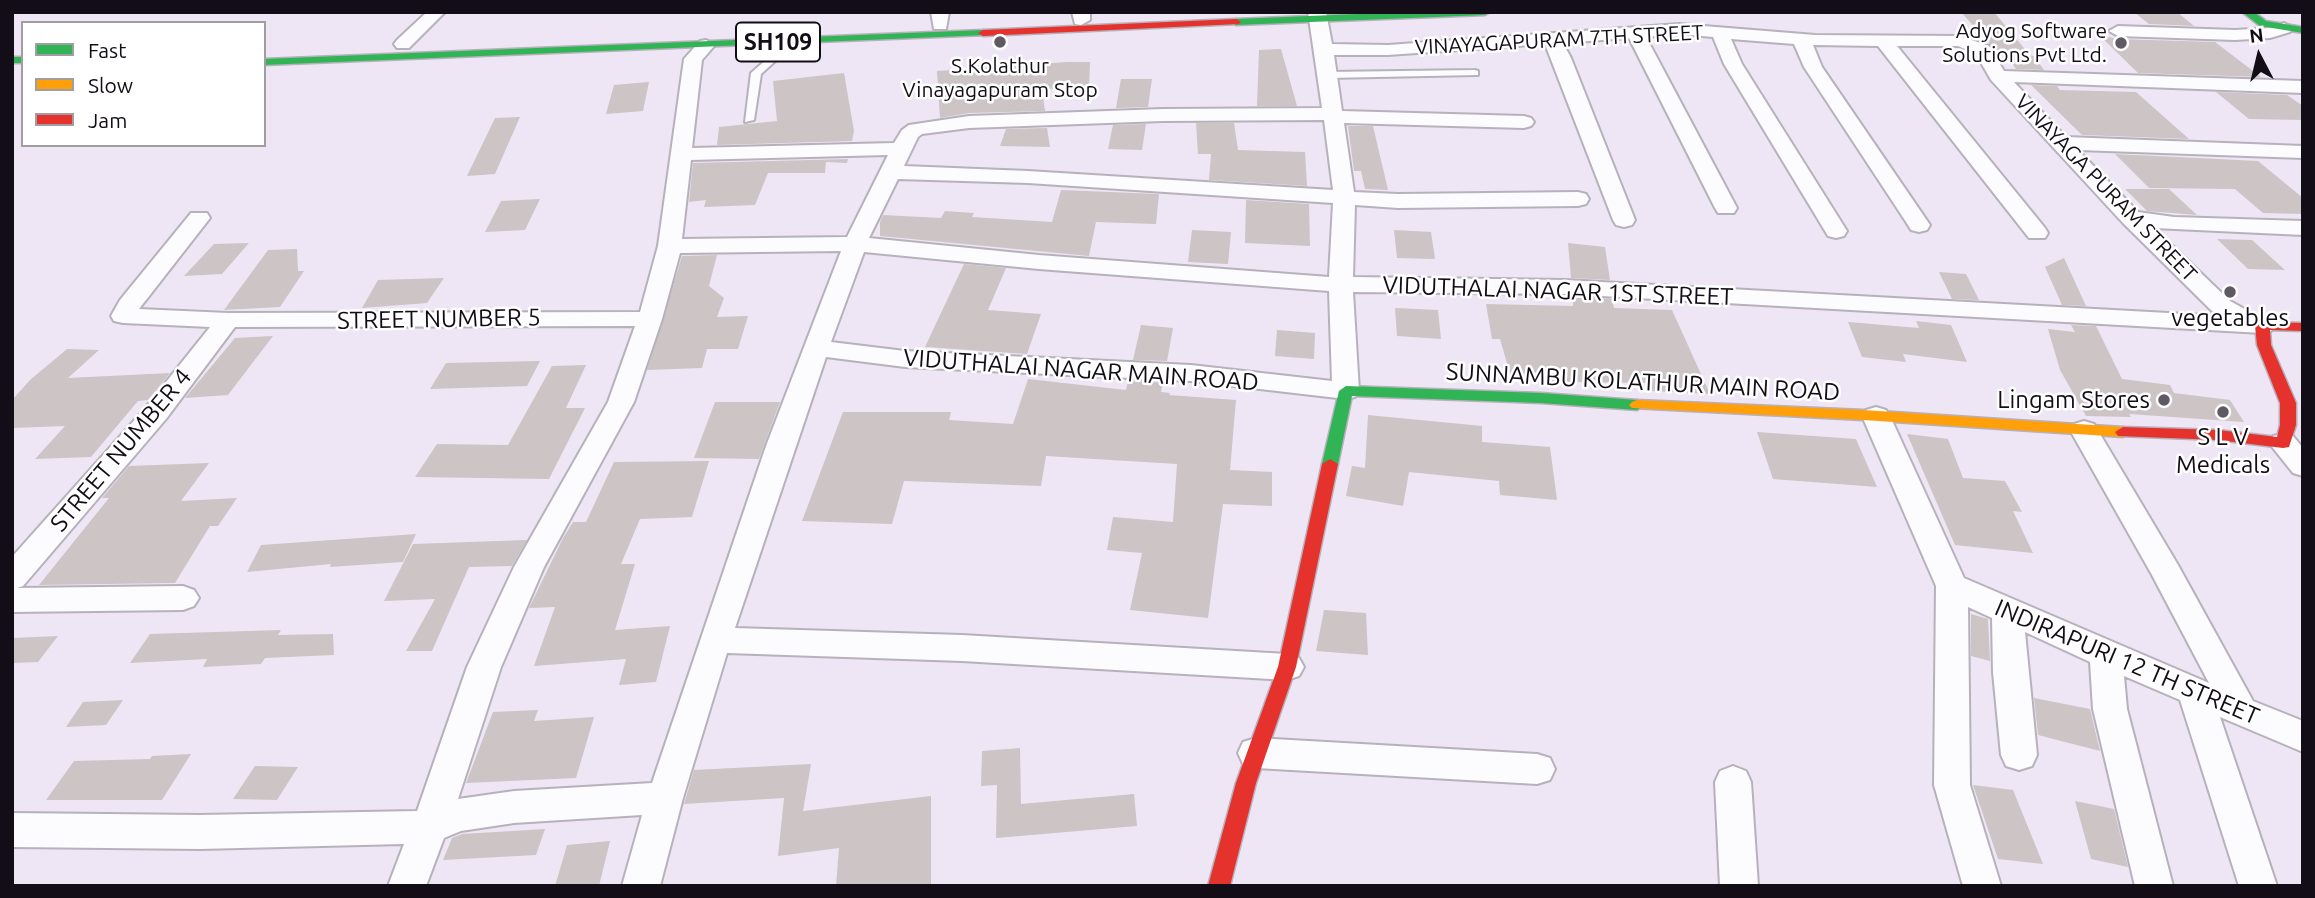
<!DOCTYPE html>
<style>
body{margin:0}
#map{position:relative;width:2315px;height:898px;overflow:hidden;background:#eee6f4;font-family:Ubuntu,sans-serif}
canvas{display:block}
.frame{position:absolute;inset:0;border:14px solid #120d16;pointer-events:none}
.legend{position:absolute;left:21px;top:21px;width:245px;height:126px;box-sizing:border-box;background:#fff;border:2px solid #a09ea2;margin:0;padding:9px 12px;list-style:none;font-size:21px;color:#120d16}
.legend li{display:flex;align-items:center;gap:14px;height:35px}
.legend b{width:35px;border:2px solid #a09ea2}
.north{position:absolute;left:2224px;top:21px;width:70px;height:70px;-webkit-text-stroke:5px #fff;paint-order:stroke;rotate:353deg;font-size:19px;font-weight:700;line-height:28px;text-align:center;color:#120d16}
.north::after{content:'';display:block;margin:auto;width:24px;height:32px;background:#120d16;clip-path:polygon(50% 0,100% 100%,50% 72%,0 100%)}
</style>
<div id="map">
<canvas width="2315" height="898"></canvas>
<div class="frame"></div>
<ul class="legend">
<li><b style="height:9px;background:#30b455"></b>Fast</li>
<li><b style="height:9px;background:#ff9f0a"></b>Slow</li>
<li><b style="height:9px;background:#e5322d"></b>Jam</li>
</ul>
<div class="north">N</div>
</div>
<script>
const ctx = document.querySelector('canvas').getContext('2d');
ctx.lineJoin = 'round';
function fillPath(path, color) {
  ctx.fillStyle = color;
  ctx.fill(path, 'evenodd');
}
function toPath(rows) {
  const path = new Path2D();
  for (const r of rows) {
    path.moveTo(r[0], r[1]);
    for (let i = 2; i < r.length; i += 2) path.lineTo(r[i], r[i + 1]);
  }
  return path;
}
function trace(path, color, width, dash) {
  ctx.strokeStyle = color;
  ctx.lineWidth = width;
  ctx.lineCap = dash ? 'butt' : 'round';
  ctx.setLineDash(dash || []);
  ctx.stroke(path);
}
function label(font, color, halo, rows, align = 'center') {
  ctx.font = font + ' Ubuntu,sans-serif';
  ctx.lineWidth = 5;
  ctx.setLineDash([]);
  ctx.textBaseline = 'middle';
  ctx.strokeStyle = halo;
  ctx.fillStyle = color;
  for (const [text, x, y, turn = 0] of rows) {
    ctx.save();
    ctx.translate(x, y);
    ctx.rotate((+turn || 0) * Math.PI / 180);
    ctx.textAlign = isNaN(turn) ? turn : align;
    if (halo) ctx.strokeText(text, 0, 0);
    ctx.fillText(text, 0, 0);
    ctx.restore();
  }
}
fillPath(toPath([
 [1961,12,1994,12,2028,53,1996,51],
 [2134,12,2177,12,2194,26,2149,24],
 [2099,35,2118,39,2215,42,2261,77,2138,73],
 [1281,49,1297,106,1257,106,1259,50],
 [2005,53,2034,56,2044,70,2016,69],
 [1067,62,1090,62,1089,88,1042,89,1045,111,969,113,940,118,937,71],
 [844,73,854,131,852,141,717,145,719,127,777,121,773,81],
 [1121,79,1152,79,1148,107,1116,108],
 [649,82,643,111,606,114,614,85],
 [2031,85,2057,86,2060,90,2136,92,2189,139,2082,135],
 [2216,92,2287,95,2303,106,2303,120,2249,119],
 [520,117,495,174,467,176,495,118],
 [1196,123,1234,123,1238,150,1305,152,1307,186,1209,180,1211,154,1198,154],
 [1146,124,1142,150,1108,149,1113,125],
 [1348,126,1373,126,1388,190,1365,189,1361,171,1354,171],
 [1047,128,1050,147,1000,146,1006,129],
 [2115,154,2258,161,2303,198,2303,214,2263,213,2235,189,2149,188],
 [848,159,847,163,826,162,825,173,768,173,755,205,704,207,706,200,689,202,693,163],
 [2125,189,2169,189,2197,215,2147,211],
 [1061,190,1159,194,1156,224,1096,222,1089,256,880,236,880,222,883,215,941,218,945,211,974,213,972,217,1052,222],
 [540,199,525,230,485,232,501,201],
 [1246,200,1309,204,1310,246,1245,243],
 [1192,230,1231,232,1228,264,1188,262],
 [1394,230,1431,232,1435,259,1397,258],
 [2217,239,2252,240,2285,270,2248,269],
 [249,243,222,274,184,276,214,244],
 [1568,243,1605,247,1610,280,1571,278],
 [297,249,298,271,304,271,280,307,224,310,268,250],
 [717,255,709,286,724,298,717,317,748,316,738,349,707,349,702,368,647,370,682,256],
 [2064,258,2086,306,2062,305,2045,267],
 [964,264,1006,268,988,310,1041,314,1027,354,925,347],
 [1939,272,1966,274,1979,300,1952,299],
 [444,278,427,303,362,308,378,280],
 [1573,297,1612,299,1614,308,1672,310,1710,394,1651,391,1648,383,1512,381,1500,339,1492,339,1486,304,1573,306],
 [1395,308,1438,310,1441,339,1397,336],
 [1916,321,1951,325,1967,362,1903,354,1906,362,1862,357,1848,322,1919,328],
 [1141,325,1173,328,1167,361,1133,360],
 [2071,325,2096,326,2122,379,2170,385,2174,393,2230,400,2244,422,2129,414,2131,417,2086,416,2060,370,2048,329,2075,332],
 [1277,330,1315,333,1314,359,1275,356],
 [273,336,228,395,185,398,235,338],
 [67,349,99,350,68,378,170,373,148,400,138,401,91,457,35,459,65,426,12,428,12,400,30,380],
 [540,361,527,386,430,389,446,363],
 [586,365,566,408,585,408,549,479,415,477,437,444,508,445,552,366],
 [1028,379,1126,390,1128,381,1163,382,1161,392,1170,393,1169,395,1236,400,1230,470,1272,472,1272,506,1223,504,1208,618,1130,610,1142,553,1107,550,1113,517,1173,522,1177,464,1046,456,1041,486,904,481,892,524,802,521,843,412,951,412,949,420,1013,424],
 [715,402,780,402,759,459,694,458],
 [1368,415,1482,426,1482,442,1550,447,1557,500,1500,495,1499,481,1409,472,1403,506,1346,496,1352,466,1365,468],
 [1757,432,1856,439,1877,487,1773,479],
 [1907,434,1948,439,1963,478,2005,481,2022,512,2013,511,2033,553,1955,545],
 [709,461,692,517,640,519,621,564,635,564,615,630,670,626,656,682,619,685,626,659,534,666,555,607,529,608,563,538,573,522,586,522,614,462],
 [209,463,181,501,237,498,218,526,210,526,175,583,39,585,109,498,102,498,129,466],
 [416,534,403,562,330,567,331,564,247,572,261,545],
 [527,540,512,566,469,567,432,651,406,651,435,599,384,601,413,544],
 [1324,610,1366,613,1368,655,1316,651],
 [1971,614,1988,619,1990,661,1971,656],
 [281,630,278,635,333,634,334,655,265,658,261,664,203,667,207,659,130,663,150,634],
 [58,636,38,662,12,663,12,638],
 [2034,698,2090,709,2100,751,2038,735],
 [123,700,106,725,66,727,83,702],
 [538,710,534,721,594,717,576,778,466,783,493,712],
 [1020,748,1021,804,1134,794,1137,826,996,838,997,785,981,786,982,751],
 [191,754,162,800,46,800,74,761,150,759,152,756],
 [811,764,803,811,931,796,931,886,836,886,839,848,778,856,784,798,684,804,694,770],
 [255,766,298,767,277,800,233,799],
 [1973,785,2013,790,2043,864,1998,859],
 [2075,801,2114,809,2128,867,2091,859],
 [545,829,536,855,443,860,452,838,462,834],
 [610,841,599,886,555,886,567,845]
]), '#cdc4c6');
const lane = toPath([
 [782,40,790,42,783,54,761,74,754,120,745,122,751,73,776,51,782,40],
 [1475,70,1478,71,1478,75,1327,78,1322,75,1327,72,1475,70]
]);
const street = toPath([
 [427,12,445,12,409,48,397,48,394,44,397,40,427,12],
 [931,12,949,12,946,29,934,29,931,12],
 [1072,12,1090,12,1090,20,1081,25,1075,24,1072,12],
 [1308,12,1326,12,1332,44,1388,45,1679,24,1815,35,1960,36,1989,46,2004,71,2303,81,2303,93,2014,82,2066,137,2303,146,2303,158,2078,150,2138,212,2174,217,2303,221,2303,235,2154,228,2230,301,2261,318,2271,321,2274,326,2271,331,2262,333,1565,294,1353,292,1359,391,1355,397,1346,399,1191,381,905,367,826,357,735,628,962,635,1287,654,1299,658,1304,667,1299,676,1287,680,962,661,727,653,683,798,660,886,622,886,642,815,514,823,461,831,444,838,426,886,388,886,404,844,200,849,12,847,12,813,200,815,417,811,467,667,514,567,608,402,635,326,235,327,166,419,23,586,17,588,183,586,194,590,199,598,194,606,183,610,12,612,12,557,146,407,210,327,123,323,114,321,111,316,120,300,191,213,207,213,210,218,139,309,228,313,640,312,658,246,684,59,700,41,706,40,715,45,702,60,692,148,894,143,902,130,909,125,969,116,1163,109,1322,108,1308,12],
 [1679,34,1713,37,1724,64,1828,236,1836,238,1844,236,1847,231,1742,64,1731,39,1794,44,1804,67,1908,225,1911,230,1919,232,1927,230,1930,225,1822,67,1813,45,1878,46,2029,238,2045,238,2048,233,2045,228,1897,46,1958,46,1976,54,1991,80,2123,223,2212,311,2223,316,1565,280,1353,277,1355,205,1398,208,1578,206,1586,204,1589,199,1586,194,1578,192,1398,194,1354,192,1344,123,1524,128,1531,126,1534,122,1531,118,1524,116,1342,111,1334,55,1388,55,1545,44,1613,220,1616,225,1624,227,1632,225,1635,220,1571,58,1563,43,1629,38,1715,208,1718,213,1734,213,1737,208,1646,37,1679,34],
 [1324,120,1333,190,1028,171,904,166,918,137,922,134,969,128,1163,121,1324,120],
 [888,155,847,237,682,239,691,160,888,155],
 [898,179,1028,183,1333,203,1329,277,1039,255,869,238,898,179],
 [841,251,766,446,652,783,514,791,458,799,501,667,544,567,634,402,662,319,680,253,841,251],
 [864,252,1039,269,1329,291,1332,381,1191,365,905,351,831,342,864,252],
 [2284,23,2293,28,2290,32,2270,38,2235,40,2118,36,2109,31,2118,26,2235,30,2268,28,2284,23],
 [1876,407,1886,410,1890,416,1964,578,2209,683,2152,575,2070,430,2074,424,2084,421,2094,424,2178,565,2253,701,2303,721,2303,752,2220,717,2277,886,2239,886,2180,700,2124,676,2127,709,2173,886,2135,886,2093,709,2090,662,2025,632,2037,755,2032,766,2019,770,2006,766,2001,755,1993,672,1992,618,1968,607,1970,785,2001,886,1963,886,1934,785,1936,586,1862,416,1866,410,1876,407],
 [2283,434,2293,436,2303,448,2303,476,2293,473,2269,443,2273,436,2283,434],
 [1256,738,1537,754,1550,758,1555,769,1550,780,1537,784,1256,768,1243,764,1238,753,1243,742,1256,738],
 [1733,766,1746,771,1751,782,1758,886,1720,886,1715,782,1720,771,1733,766]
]);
const fast = toPath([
 [1406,12,1490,12,1485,15,1236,25,1231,22,1236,19,1406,12],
 [2242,12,2254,12,2266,21,2303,27,2303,33,2260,26,2242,12],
 [983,30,987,31,987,35,264,65,264,59,983,30],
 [12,57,23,57,23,63,12,63,12,57],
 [1346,386,1541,393,1637,400,1645,405,1637,410,1541,403,1352,396,1338,464,1330,469,1322,464,1339,391,1346,386]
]);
const slow = toPath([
 [1637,400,1863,410,2123,427,2131,432,2123,437,1863,420,1632,408,1629,405,1632,402,1637,400]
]);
const jam = toPath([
 [1236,19,1241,22,1239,24,983,36,978,33,983,30,1236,19],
 [2262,322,2303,323,2303,331,2270,330,2271,345,2296,403,2296,425,2289,447,2283,448,2218,440,2118,436,2115,432,2123,427,2218,430,2277,437,2280,425,2280,403,2257,345,2255,326,2262,322],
 [1330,459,1338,464,1296,667,1256,783,1230,886,1208,886,1236,783,1278,667,1322,464,1330,459]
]);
trace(lane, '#b7b1bc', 4);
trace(street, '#b7b1bc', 4);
trace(fast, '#b7b1bc', 3);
trace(slow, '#b7b1bc', 3);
trace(jam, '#b7b1bc', 3);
fillPath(lane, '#fcfbfd');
fillPath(street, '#fcfbfd');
fillPath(fast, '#30b455');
fillPath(slow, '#ff9f0a');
fillPath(jam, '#e5322d');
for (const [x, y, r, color] of [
 [1000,42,7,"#5f5964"],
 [2121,43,7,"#5f5964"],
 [2230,292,7,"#5f5964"],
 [2164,400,7,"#5f5964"],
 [2223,412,7,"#5f5964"]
]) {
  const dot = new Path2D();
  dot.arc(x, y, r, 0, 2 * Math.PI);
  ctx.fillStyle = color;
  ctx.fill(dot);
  trace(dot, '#fff', 2.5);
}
label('21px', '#120d16', '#fff', [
 ["Adyog Software",2107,31],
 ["Solutions Pvt Ltd.",2107,55],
 ["S.Kolathur",1000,66,"center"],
 ["Vinayagapuram Stop",1000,90,"center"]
], 'right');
label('21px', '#120d16', '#fff', [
 ["VINAYAGAPURAM 7TH STREET",1559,40,-3],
 ["VINAYAGA PURAM STREET",2106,188,46]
]);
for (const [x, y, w] of [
 [778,42,84]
]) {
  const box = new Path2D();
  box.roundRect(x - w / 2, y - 19.5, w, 39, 5);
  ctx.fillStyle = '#fff';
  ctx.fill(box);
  trace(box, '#120d16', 2);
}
label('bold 23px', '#120d16', null, [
 ["SH109",778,42]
]);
label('24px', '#120d16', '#fff', [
 ["VIDUTHALAI NAGAR 1ST STREET",1558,291,2],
 ["STREET NUMBER 5",439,319,-1],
 ["VIDUTHALAI NAGAR MAIN ROAD",1081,370,4],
 ["SUNNAMBU KOLATHUR MAIN ROAD",1643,382,3],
 ["STREET NUMBER 4",121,450,-50],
 ["INDIRAPURI 12 TH STREET",2127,662,23]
]);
label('24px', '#120d16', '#fff', [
 ["vegetables",2230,318],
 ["Lingam Stores",2150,400,"right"],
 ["S L V",2223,437],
 ["Medicals",2223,465]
]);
</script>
